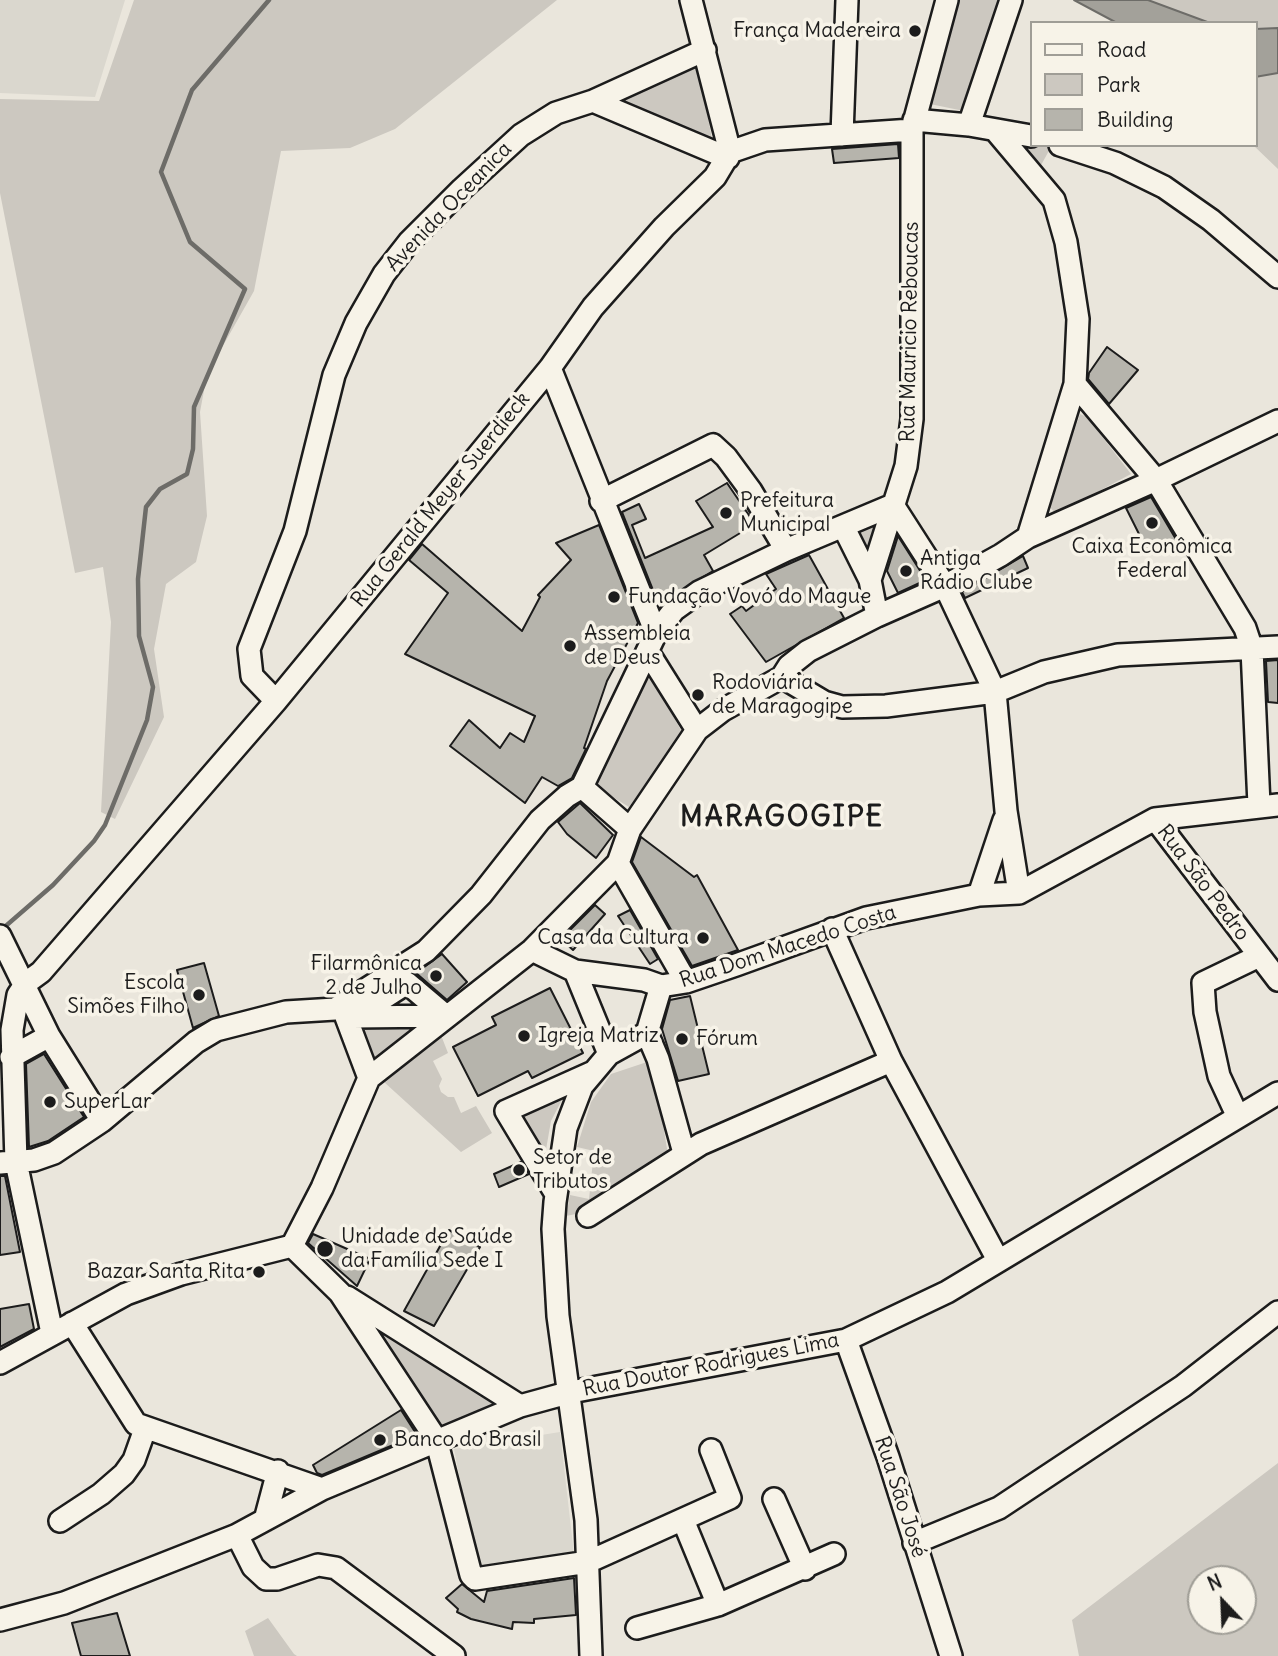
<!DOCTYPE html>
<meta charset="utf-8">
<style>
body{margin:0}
#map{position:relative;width:1278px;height:1656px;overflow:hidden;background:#eae6dc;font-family:Delius,sans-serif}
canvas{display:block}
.legend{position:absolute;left:1030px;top:21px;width:228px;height:126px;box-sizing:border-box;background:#f7f3e8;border:2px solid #9f9d96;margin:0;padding:9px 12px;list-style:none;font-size:21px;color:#1c1c1c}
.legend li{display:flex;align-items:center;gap:14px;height:35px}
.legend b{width:35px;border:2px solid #9f9d96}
.north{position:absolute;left:1187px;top:1565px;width:70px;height:70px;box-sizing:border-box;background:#f7f3e8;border:2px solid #9f9d96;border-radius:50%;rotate:337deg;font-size:19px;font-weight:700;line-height:28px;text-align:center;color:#1c1c1c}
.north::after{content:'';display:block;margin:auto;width:24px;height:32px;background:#1c1c1c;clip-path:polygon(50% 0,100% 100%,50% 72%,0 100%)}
</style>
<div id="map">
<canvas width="1278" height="1656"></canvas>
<ul class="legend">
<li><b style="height:9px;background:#f7f3e8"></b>Road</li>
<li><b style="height:19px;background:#ccc8c0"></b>Park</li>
<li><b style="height:19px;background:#b6b4ac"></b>Building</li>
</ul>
<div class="north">N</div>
</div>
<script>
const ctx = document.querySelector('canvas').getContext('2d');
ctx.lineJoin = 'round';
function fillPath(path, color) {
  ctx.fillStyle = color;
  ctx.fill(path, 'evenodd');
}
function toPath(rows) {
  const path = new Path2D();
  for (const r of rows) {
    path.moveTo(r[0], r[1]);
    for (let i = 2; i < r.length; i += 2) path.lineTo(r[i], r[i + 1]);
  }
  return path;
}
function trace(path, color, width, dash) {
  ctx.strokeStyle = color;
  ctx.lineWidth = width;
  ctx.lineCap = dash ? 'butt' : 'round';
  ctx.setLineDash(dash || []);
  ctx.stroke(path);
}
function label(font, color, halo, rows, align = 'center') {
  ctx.font = font + ' Delius,sans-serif';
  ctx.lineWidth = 7;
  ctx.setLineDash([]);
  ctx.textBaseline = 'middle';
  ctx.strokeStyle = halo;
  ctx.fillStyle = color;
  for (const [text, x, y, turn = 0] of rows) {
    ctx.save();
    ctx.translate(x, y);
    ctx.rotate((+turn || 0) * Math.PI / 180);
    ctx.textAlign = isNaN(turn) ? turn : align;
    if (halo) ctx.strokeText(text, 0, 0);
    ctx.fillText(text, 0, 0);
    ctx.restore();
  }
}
fillPath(toPath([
 [0,0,125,0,95,97,0,93],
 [560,1432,574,1554,477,1568,454,1449]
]), '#dad7ce');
fillPath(toPath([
 [134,0,557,0,395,129,350,148,281,151,254,291,207,374,200,412,207,516,196,562,166,584,154,649,164,717,115,819,101,812,111,622,103,567,75,573,0,193,0,99,99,101],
 [959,0,1000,0,964,111,930,104],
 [1148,0,1278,0,1278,28,1255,29,1255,23,1210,23],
 [698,61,713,145,611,101],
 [1278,73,1278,169,1253,145,1255,145,1255,77],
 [1015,145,1044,145,1051,147,1040,167],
 [1080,414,1087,417,1131,474,1056,514,1049,506],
 [878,525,869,556,857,533],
 [647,679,653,680,682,732,629,807,592,784],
 [356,1025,418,1026,373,1063],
 [439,1030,448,1053,433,1061,442,1079,439,1086,441,1092,448,1097,454,1097,461,1113,476,1106,492,1133,461,1152,384,1082,405,1057],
 [647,1062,654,1069,668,1155,586,1212,566,1216,570,1195,589,1199,594,1151,577,1147,591,1102,611,1074],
 [567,1090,551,1121,544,1161,514,1111],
 [380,1330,494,1401,493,1407,440,1427,378,1334],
 [1278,1463,1278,1656,1079,1656,1072,1620],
 [1201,1579,1243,1579,1243,1621,1201,1621],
 [268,1618,294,1654,297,1656,254,1656,245,1631]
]), '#ccc8c0');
const water = toPath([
 [1074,0,1148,0,1210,23,1117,23,1074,0],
 [1278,28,1278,73,1255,77,1255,29,1278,28]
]);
fillPath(water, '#a3a19a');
trace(water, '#6d6c68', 2);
trace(toPath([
 [1,930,53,885,94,841,105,825,147,720,153,687,139,636,138,579,146,507,160,489,187,474,193,449,194,407,245,289,190,242,161,172,192,90,269,0]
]), '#6d6c68', 4.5);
const building = toPath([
 [898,144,899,158,834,163,832,149,898,144],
 [1107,347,1138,370,1109,404,1088,379,1089,373,1107,347],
 [727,483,755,524,704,555,713,571,665,600,664,597,657,600,622,512,639,504,646,519,632,525,645,558,713,527,696,501,727,483],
 [1151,497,1177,541,1149,554,1126,508,1151,497],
 [599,525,638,623,607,681,584,748,586,749,572,778,558,786,542,777,525,803,450,746,469,720,500,748,510,733,524,742,535,716,405,654,448,593,409,560,422,544,522,631,540,597,538,595,571,560,556,543,599,525],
 [898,536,926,580,898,593,887,571,898,536],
 [809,555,844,618,766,662,730,614,742,606,746,611,776,589,766,574,809,555],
 [1023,556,1028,568,965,598,962,592,1023,556],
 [1278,660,1278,703,1268,702,1266,661,1278,660],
 [580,803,613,835,596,858,567,834,558,822,580,803],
 [641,837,694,877,697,875,738,950,692,966,632,862,641,837],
 [595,905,605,914,573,950,561,939,595,905],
 [630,910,658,959,650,964,618,916,630,910],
 [442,954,467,982,447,1000,416,973,442,954],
 [204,963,219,1016,193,1028,177,970,204,963],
 [550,988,583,1053,532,1078,528,1071,478,1096,453,1047,496,1025,492,1017,550,988],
 [690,996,709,1074,678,1081,662,1029,670,1000,690,996],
 [44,1054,84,1117,48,1141,29,1147,26,1064,44,1054],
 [521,1162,529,1174,499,1187,494,1174,521,1162],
 [0,1176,5,1176,20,1252,0,1255,0,1176],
 [449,1230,480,1247,434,1326,404,1311,449,1230],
 [313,1234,370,1259,357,1286,308,1243,313,1234],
 [29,1304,34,1329,0,1347,0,1309,29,1304],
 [401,1410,417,1435,322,1475,317,1473,313,1465,401,1410],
 [574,1578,576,1615,534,1619,534,1623,513,1622,512,1629,471,1619,457,1612,458,1609,446,1598,462,1584,484,1602,487,1591,574,1578],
 [117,1613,130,1656,81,1656,72,1623,117,1613]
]);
fillPath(building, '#b6b4ac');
trace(building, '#1c1c1c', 2);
const minor = toPath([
 [691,0,730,152],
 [593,101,728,158],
 [914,120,969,125,1031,136],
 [969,125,1011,0],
 [842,135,847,0],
 [1060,145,1115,163,1164,187,1211,220,1278,277],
 [550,368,656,633],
 [1075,384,1156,480,1245,628,1252,649,1259,805],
 [601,501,713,445,726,457,751,491,786,550],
 [893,505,945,586,995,692,1006,811,1019,893],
 [844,528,870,580],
 [1028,537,1156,480,1278,421],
 [877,616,870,580,906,466,912,419,912,130,947,0],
 [648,652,697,730],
 [782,677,789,666,808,651,877,616,945,586,1001,555,1028,537,1075,384,1078,319,1066,242,1054,200,995,130],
 [782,677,824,702,842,707,886,706,995,692,1044,672,1118,655,1278,647],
 [276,701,252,676,249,649,295,531,334,375,356,323,384,274,409,242,462,189,521,135,556,113,593,101,705,50],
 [582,787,630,829],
 [1155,819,1278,980],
 [618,863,686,982],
 [979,895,1004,820],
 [832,929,891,1061,998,1260],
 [0,936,49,1036,102,1121],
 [532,950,575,971,609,1054],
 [575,971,644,980,661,986],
 [346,1017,369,1078],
 [353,1017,446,1016],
 [354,1017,407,983,446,1016],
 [647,1033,661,986,686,982,736,965,866,918,979,895,1019,893,1155,819,1278,805],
 [647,1033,658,1059,684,1153],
 [11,1057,49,1036],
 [1238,1117,1219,1076,1205,1012,1203,983,1259,956],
 [0,1163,34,1160,54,1153,102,1121,196,1042,216,1030,286,1012,335,1009,426,951,481,895,540,820,567,796,582,787,656,633,674,610,699,592,786,550,893,505],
 [556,1194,506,1111,593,1072],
 [588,1216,701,1144,891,1061],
 [292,1246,322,1188,369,1078,532,950,618,863,630,829,697,730,723,710,782,677],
 [292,1246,340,1293,436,1439,471,1575,475,1579,588,1562,730,1498,711,1450],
 [347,1297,520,1406],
 [72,1323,136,1424,322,1489],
 [52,1333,16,1162,12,1030,18,995,26,983,41,972,276,701,550,368,593,307,664,227,715,177,730,152,765,140,912,130],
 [846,1340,888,1457,951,1656],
 [0,1363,126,1294,181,1274,292,1246],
 [774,1499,805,1569],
 [265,1520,278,1471],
 [683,1520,718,1605],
 [60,1521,101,1494,124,1474,134,1460,145,1429],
 [237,1535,253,1567,266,1579,277,1579,318,1565,336,1568,454,1656],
 [914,1543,999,1508,1183,1386,1278,1312],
 [0,1620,64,1603,237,1535,322,1489,520,1406,571,1392,846,1340,947,1292,1278,1093],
 [637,1628,718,1605,834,1554],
 [591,1656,586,1520,558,1316,553,1229,555,1202,566,1128,582,1086,609,1054,647,1033]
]);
trace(minor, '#1c1c1c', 26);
trace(minor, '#f7f3e8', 21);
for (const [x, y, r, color] of [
 [915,31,7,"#1c1c1c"],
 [726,513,7,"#1c1c1c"],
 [1152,523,7,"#1c1c1c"],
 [906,571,7,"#1c1c1c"],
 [614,597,7,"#1c1c1c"],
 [570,646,7,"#1c1c1c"],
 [698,695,7,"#1c1c1c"],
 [703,938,7,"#1c1c1c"],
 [436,976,7,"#1c1c1c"],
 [199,995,7,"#1c1c1c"],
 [524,1036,7,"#1c1c1c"],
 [682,1039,7,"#1c1c1c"],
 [50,1102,7,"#1c1c1c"],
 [519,1170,7,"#1c1c1c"],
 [325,1249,9,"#1c1c1c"],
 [259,1272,7,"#1c1c1c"],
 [380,1440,7,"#1c1c1c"]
]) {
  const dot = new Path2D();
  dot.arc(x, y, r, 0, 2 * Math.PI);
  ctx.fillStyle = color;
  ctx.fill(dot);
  trace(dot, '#f7f3e8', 2.5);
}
label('21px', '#1c1c1c', '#f7f3e8', [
 ["França Madereira",901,31,"right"],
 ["Prefeitura",740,501],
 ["Municipal",740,525],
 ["Caixa Econômica",1152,547,"center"],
 ["Federal",1152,571,"center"],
 ["Antiga",920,559],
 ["Rádio Clube",920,583],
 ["Fundação Vovó do Mague",628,597],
 ["Assembleia",584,634],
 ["de Deus",584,658],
 ["Rodoviária",712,683],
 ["de Maragogipe",712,707],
 ["Casa da Cultura",689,938,"right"],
 ["Filarmônica",422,964,"right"],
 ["2 de Julho",422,988,"right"],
 ["Escola",185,983,"right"],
 ["Simões Filho",185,1007,"right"],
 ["Igreja Matriz",538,1036],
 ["Fórum",696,1039],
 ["SuperLar",64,1102],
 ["Setor de",533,1158],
 ["Tributos",533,1182],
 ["Unidade de Saúde",341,1237],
 ["da Família Sede I",341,1261],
 ["Bazar Santa Rita",245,1272,"right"],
 ["Banco do Brasil",394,1440]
], 'left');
label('21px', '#1c1c1c', '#f7f3e8', [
 ["Avenida Oceanica",449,207,-46],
 ["Rua Mauricio Reboucas",910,332,-89],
 ["Rua Gerald Meyer Suerdieck",441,500,-51],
 ["Rua São Pedro",1203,883,53],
 ["Rua Dom Macedo Costa",788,947,-18],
 ["Rua Doutor Rodrigues Lima",711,1365,-11],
 ["Rua São José",900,1497,72]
]);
ctx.letterSpacing = '2px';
label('bold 28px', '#1c1c1c', '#f7f3e8', [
 ["MARAGOGIPE",782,818]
]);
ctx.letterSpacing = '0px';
</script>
